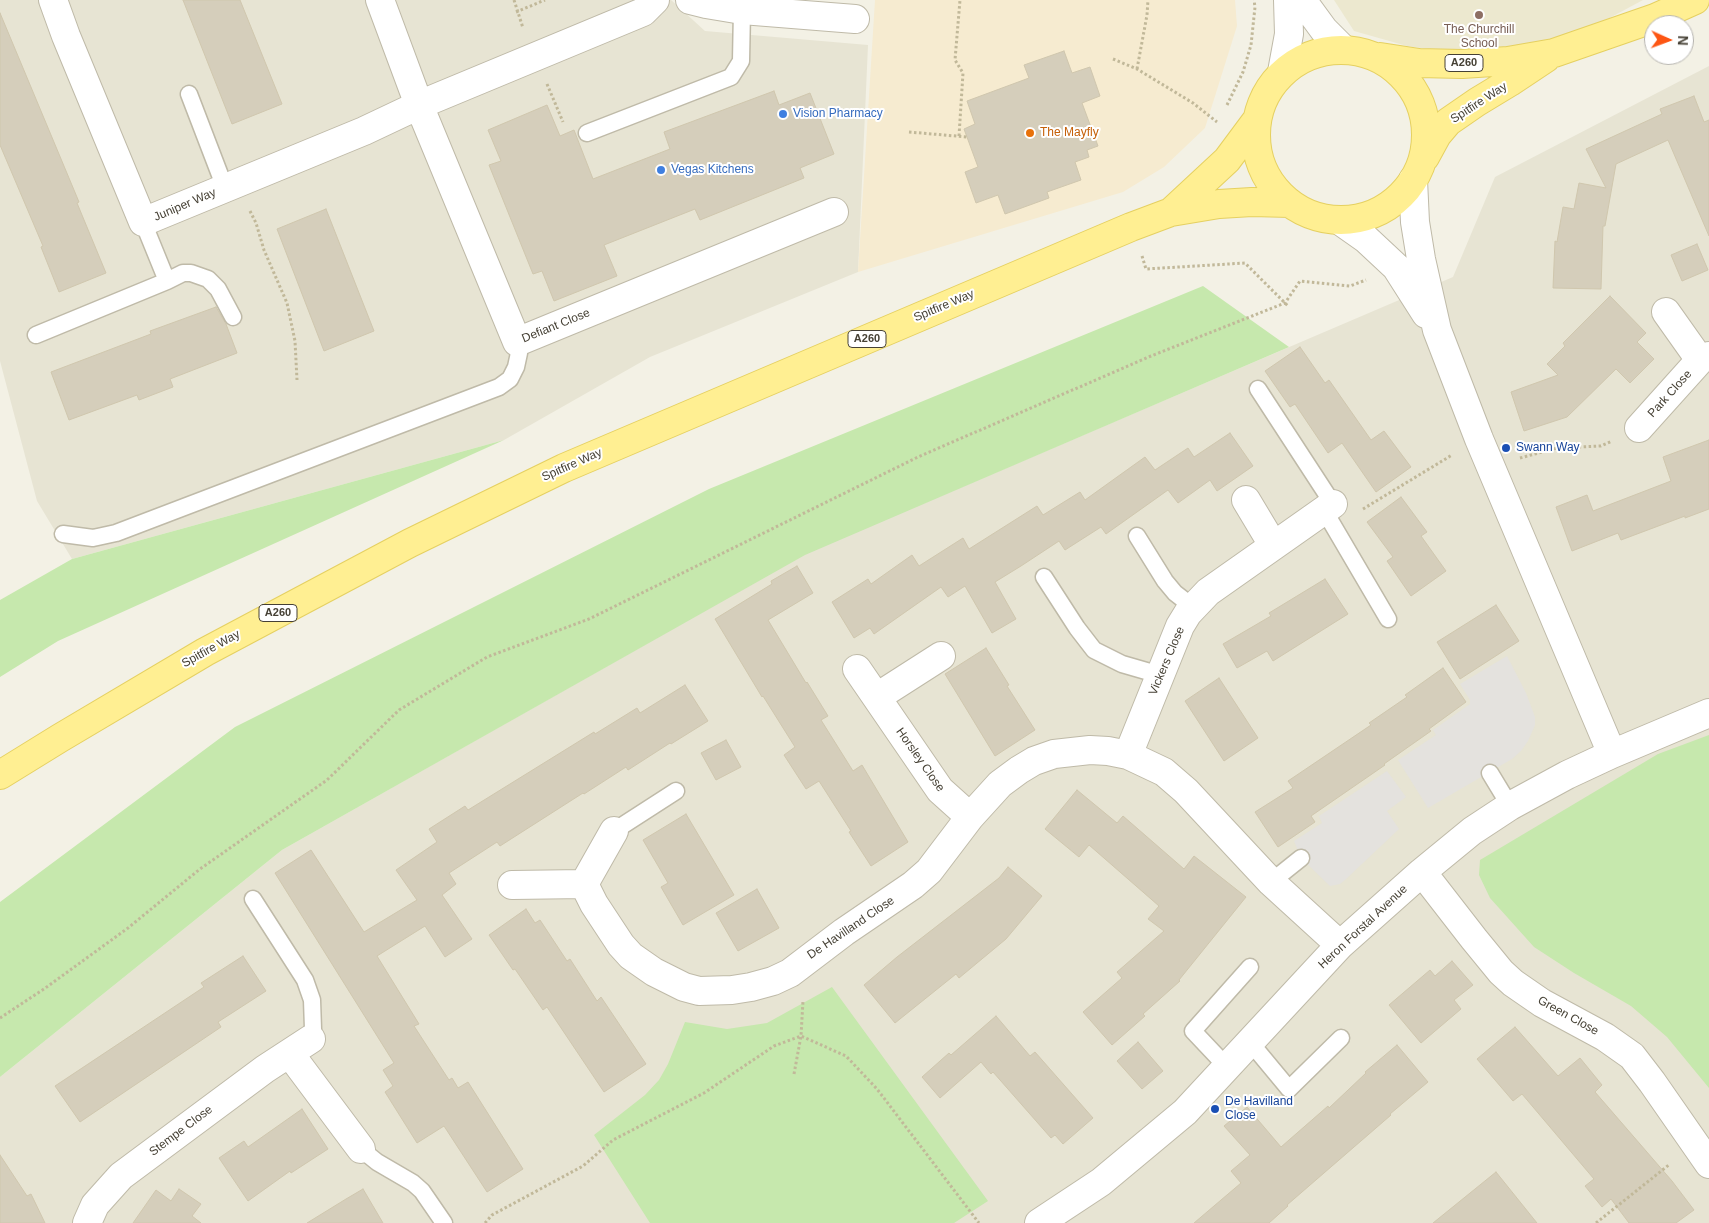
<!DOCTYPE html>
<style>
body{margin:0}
#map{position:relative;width:1709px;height:1223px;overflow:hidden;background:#f3f1e5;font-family:Helvetica,sans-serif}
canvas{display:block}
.north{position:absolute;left:1644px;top:15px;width:50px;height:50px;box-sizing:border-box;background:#fff;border:1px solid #b5b3ae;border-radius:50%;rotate:92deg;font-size:14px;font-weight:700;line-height:20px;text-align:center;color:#464135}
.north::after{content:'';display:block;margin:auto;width:18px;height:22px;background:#fd5613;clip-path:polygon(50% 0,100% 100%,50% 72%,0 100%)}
</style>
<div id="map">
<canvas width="1709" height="1223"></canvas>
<div class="north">N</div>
</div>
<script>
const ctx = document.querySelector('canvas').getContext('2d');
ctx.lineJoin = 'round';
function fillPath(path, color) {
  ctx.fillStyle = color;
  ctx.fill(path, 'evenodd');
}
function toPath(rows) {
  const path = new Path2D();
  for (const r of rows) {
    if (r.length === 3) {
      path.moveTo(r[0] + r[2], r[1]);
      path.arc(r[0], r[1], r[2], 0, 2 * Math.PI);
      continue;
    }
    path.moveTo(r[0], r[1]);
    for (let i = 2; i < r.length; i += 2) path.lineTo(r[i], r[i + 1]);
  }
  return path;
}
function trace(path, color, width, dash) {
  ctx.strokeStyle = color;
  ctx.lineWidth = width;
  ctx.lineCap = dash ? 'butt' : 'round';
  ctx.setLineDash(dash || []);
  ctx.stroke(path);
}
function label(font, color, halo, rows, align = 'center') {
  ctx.font = font + ' Helvetica,sans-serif';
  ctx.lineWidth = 4;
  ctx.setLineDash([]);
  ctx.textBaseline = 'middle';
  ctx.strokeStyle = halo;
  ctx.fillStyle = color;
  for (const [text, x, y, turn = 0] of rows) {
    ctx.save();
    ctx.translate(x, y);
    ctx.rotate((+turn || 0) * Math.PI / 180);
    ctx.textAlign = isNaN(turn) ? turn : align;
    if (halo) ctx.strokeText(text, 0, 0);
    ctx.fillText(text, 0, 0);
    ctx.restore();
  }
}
fillPath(toPath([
 [0,0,671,0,705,31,868,45,858,272,650,357,504,440,72,559,37,501,0,361],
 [1709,66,1709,1223,0,1223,0,1077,282,850,805,554,1453,277,1495,177]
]), '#e7e4d3');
fillPath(toPath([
 [875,0,1235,0,1237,26,1205,128,1164,167,1123,192,858,272]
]), '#f6ebd0');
fillPath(toPath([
 [1334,0,1643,0,1561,44,1476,56,1407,46,1354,31]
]), '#ece8cf');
fillPath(toPath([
 [1203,286,1289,347,805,555,282,850,0,1077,0,902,235,727,709,489],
 [504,440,58,641,0,677,0,600,72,559],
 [1709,735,1709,1088,1667,1037,1631,1006,1574,973,1534,947,1490,898,1479,875,1480,860,1658,754],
 [832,987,988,1201,954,1223,650,1223,594,1135,645,1095,659,1080,668,1064,685,1022,727,1029,767,1023]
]), '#c6e8ad');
fillPath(toPath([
 [1507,656,1526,693,1535,717,1535,725,1528,741,1521,751,1512,759,1428,808,1398,760,1436,735,1433,730,1470,704,1470,700,1460,684],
 [1387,771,1406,797,1387,811,1399,829,1345,880,1340,884,1330,886,1301,858,1294,841,1322,823,1319,816]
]), '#e4e2de');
const building = toPath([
 [183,0,240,0,282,104,232,124,183,0],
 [0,13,79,202,77,203,106,273,59,292,41,247,43,246,0,145,0,13],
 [1064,51,1072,73,1090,67,1100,96,1082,103,1098,146,1087,150,1089,157,1075,162,1081,180,1047,192,1049,198,1005,214,998,195,976,203,965,172,978,167,964,129,975,124,967,101,1029,78,1024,65,1064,51],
 [774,91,779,105,810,93,834,154,800,168,804,178,700,220,695,209,604,245,617,276,554,301,542,271,533,274,489,165,501,161,488,130,547,105,560,136,574,130,593,179,670,149,664,132,774,91],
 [1694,96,1704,122,1709,120,1709,236,1668,140,1616,164,1605,226,1603,226,1601,289,1553,288,1555,241,1557,242,1563,207,1574,209,1579,183,1606,188,1586,149,1662,114,1660,109,1694,96],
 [326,209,374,331,324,351,277,229,326,209],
 [1697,244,1708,270,1682,281,1671,255,1697,244],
 [1610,296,1646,333,1637,342,1654,359,1630,383,1616,369,1567,417,1524,431,1511,392,1558,375,1547,364,1565,346,1563,343,1610,296],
 [216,307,226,324,237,353,170,379,173,387,139,400,137,395,69,420,51,372,151,334,150,331,216,307],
 [1300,347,1325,383,1329,380,1371,440,1384,431,1411,467,1376,492,1342,443,1328,453,1295,404,1290,407,1265,371,1300,347],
 [1230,433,1253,466,1217,491,1210,480,1178,503,1168,490,1106,534,1101,527,1065,550,1059,541,1021,566,995,582,1016,619,992,633,965,586,948,597,941,587,874,634,870,628,854,638,832,602,868,579,871,584,912,555,919,566,963,538,969,549,1037,506,1043,515,1080,492,1085,500,1145,457,1155,470,1188,448,1194,457,1230,433],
 [1709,440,1709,509,1685,518,1685,516,1621,540,1618,533,1572,551,1556,507,1587,495,1593,511,1671,481,1663,457,1709,440],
 [1401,497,1427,532,1421,536,1446,571,1411,596,1387,561,1393,557,1367,522,1401,497],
 [797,566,813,593,768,620,806,683,807,682,828,716,821,720,853,771,862,765,908,842,871,866,849,832,851,831,819,781,806,789,784,755,795,747,763,696,762,697,715,619,772,584,771,581,797,566],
 [1325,579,1348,614,1273,661,1267,651,1237,668,1223,644,1271,616,1269,613,1325,579],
 [1496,605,1519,641,1460,679,1437,642,1496,605],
 [986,648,1009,685,1007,686,1035,730,995,756,945,674,986,648],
 [1443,668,1466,702,1429,729,1431,731,1384,764,1385,765,1311,816,1315,822,1278,847,1255,812,1293,788,1288,781,1371,725,1369,723,1407,697,1405,695,1443,668],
 [1219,678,1258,738,1224,761,1185,701,1219,678],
 [685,685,708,721,671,744,670,743,628,770,626,767,584,794,583,793,500,846,497,842,449,873,456,884,442,895,472,939,445,957,425,926,377,956,419,1024,414,1026,449,1080,452,1078,458,1088,468,1082,523,1169,487,1192,444,1126,417,1143,385,1092,393,1086,383,1070,394,1063,275,873,311,850,364,932,417,900,396,870,437,842,429,829,465,806,468,810,594,732,595,734,637,708,640,713,685,685],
 [726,740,741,767,716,780,701,753,726,740],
 [1077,790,1117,823,1123,816,1184,869,1194,856,1246,897,1179,980,1180,981,1143,1014,1145,1016,1112,1045,1083,1012,1122,978,1117,972,1164,931,1148,919,1159,906,1089,845,1079,857,1045,829,1077,790],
 [686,814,734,895,683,925,661,887,668,883,643,840,686,814],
 [1008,867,1042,896,1006,939,959,978,956,974,895,1023,864,985,897,957,999,878,1008,867],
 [757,889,779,928,738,951,716,913,757,889],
 [526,909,535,923,540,920,567,961,570,959,597,1001,601,997,646,1064,604,1092,547,1007,543,1010,515,969,513,970,489,935,526,909],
 [243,956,266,991,218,1022,221,1027,80,1122,55,1086,204,987,201,983,243,956],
 [1452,961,1473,985,1454,1000,1461,1009,1421,1043,1389,1005,1430,970,1435,976,1452,961],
 [996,1016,1030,1056,1035,1052,1093,1118,1063,1144,1055,1135,1051,1138,993,1072,991,1074,981,1062,940,1098,922,1077,949,1053,951,1055,996,1016],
 [1515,1027,1558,1076,1580,1058,1602,1085,1595,1092,1672,1181,1694,1210,1676,1223,1629,1223,1611,1199,1602,1207,1585,1186,1594,1179,1522,1094,1513,1101,1477,1059,1515,1027],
 [1138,1042,1163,1071,1142,1089,1117,1061,1138,1042],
 [1397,1045,1428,1082,1390,1114,1391,1115,1287,1205,1288,1206,1269,1223,1194,1223,1241,1183,1231,1171,1250,1155,1224,1126,1247,1107,1281,1147,1328,1106,1329,1108,1366,1073,1365,1072,1397,1045],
 [302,1109,328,1149,291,1173,290,1171,248,1201,219,1158,244,1141,248,1147,302,1109],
 [0,1155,27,1196,31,1194,45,1223,0,1223,0,1155],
 [1496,1172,1537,1223,1433,1223,1496,1172],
 [179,1189,201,1204,192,1216,201,1223,133,1223,156,1190,171,1201,179,1189],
 [363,1189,383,1223,307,1223,346,1199,363,1189]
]);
fillPath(building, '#d5cebb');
trace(building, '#d0c7ae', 1);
const service = toPath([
 [189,94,225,188],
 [587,133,731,77,741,61,742,10],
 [167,281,183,273,191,273,208,279,218,289,233,317],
 [36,335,167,281,143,222],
 [1258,389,1333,504],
 [1324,510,1388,619],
 [63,534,93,538,116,533,499,387,510,379,516,367,519,353,517,342],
 [1137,536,1165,581,1175,593,1193,607],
 [1044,577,1077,628,1094,650,1122,664,1160,675],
 [1490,773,1510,806],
 [614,831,676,791],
 [1271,882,1301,858],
 [253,899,305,980,312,1000,313,1029,311,1039],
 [1250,1042,1289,1089,1341,1038],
 [1227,1067,1193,1031,1250,967],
 [361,1149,377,1162,413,1183,422,1191,444,1223]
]);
const minor = toPath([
 [53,0,66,36,143,222,364,131,419,105,643,12,655,0],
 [380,0,419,105,517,342,834,212],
 [690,0,706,4,742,10,855,19],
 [1413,180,1415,222,1421,259,1437,330,1479,439,1612,754],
 [1339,220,1366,239,1396,267,1426,314],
 [1666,312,1700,360],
 [1639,428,1700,360,1709,356],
 [1246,500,1273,545],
 [857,669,940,790,970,817],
 [877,697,941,656],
 [1128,755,1180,626,1188,613,1208,592,1333,504],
 [1422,872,1474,939,1501,972,1513,983,1542,1003,1605,1037,1632,1056,1652,1082,1709,1164],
 [584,884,594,904,621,945,631,956,654,972,684,987,699,991,732,990,751,987,773,981,790,973,844,932,913,885,929,871,970,817,1000,784,1019,770,1034,761,1054,754,1090,750,1108,751,1128,755,1164,772,1186,791,1271,882,1340,945],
 [512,885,584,884,614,831],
 [290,1054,361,1149],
 [87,1223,95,1205,121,1176,265,1069,311,1039],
 [1039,1223,1101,1182,1185,1112,1340,945,1422,872,1472,831,1510,806,1567,775,1612,754,1709,713]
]);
const tertiary = toPath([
 [1302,0,1324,30,1343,49],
 [1282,72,1289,34,1288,0]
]);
const primary = toPath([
 [1341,135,85],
 [1380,57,1419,63,1462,64,1508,61,1554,53,1655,18,1695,0],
 [1425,157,1437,135,1448,122,1477,102,1510,82,1546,58],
 [1171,212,1227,160,1256,121],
 [0,775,60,738,205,652,410,543,564,468,1131,227,1171,212,1219,204,1252,202,1290,203]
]);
trace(service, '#bfbaa8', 19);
trace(minor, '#bfbaa8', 30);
trace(tertiary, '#bfbaa8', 30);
trace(primary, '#e5d061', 30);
trace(toPath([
 [514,0,523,28],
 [516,12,545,0],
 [1113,59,1137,69,1193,103,1217,122],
 [1137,69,1147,15,1148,0],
 [547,84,563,122],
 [1227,105,1243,72,1251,45,1255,7,1254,0],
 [909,132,967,137],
 [959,136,963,73,955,60,960,0],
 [250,211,256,223,264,250,287,303,295,341,297,380],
 [1142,256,1146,269,1245,263,1288,306,1285,303],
 [1520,458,1557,448,1601,446,1612,441],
 [1363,509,1452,455],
 [0,1018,44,989,128,928,200,869,327,780,399,710,487,657,589,619,918,457,1151,356,1285,303,1300,281,1350,286,1366,280],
 [794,1074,801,1036,803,1001],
 [485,1223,492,1215,583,1166,613,1140,704,1093,774,1046,801,1036,846,1056,877,1089,979,1223],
 [1596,1223,1670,1164]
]), '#c1b899', 3, [2.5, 2.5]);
trace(service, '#fff', 16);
trace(minor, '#fff', 28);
trace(tertiary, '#fff', 28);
trace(primary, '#ffef92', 28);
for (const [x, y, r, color] of [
 [1479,15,5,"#8d6e63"],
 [783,114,5,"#3f7fe0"],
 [1030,133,5,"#e8710a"],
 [661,170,5,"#3f7fe0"],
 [1506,448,5,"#1a4fb4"],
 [1215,1109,5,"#1a4fb4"]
]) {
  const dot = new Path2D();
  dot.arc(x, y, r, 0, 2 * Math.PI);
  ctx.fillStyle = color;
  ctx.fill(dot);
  trace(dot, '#fff', 2);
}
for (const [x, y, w] of [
 [1464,63,38],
 [867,339,38],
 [278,613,38]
]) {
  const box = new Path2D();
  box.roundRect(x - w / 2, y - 8.5, w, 17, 4);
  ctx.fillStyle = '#fff';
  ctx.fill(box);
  trace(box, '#464135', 1);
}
label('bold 11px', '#464135', null, [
 ["A260",1464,63],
 ["A260",867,339],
 ["A260",278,613]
]);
label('12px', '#785e54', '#fff', [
 ["The Churchill",1479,30],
 ["School",1479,44]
]);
label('12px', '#464135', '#fff', [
 ["Spitfire Way",1479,103,-33],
 ["Juniper Way",185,205,-23],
 ["Spitfire Way",944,306,-23],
 ["Defiant Close",556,326,-22],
 ["Park Close",1670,394,-48],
 ["Spitfire Way",572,465,-24],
 ["Spitfire Way",211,649,-29],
 ["Vickers Close",1167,661,-67],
 ["Horsley Close",920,760,55],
 ["Heron Forstal Avenue",1363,927,-43],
 ["De Havilland Close",851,928,-34],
 ["Green Close",1568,1016,29],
 ["Stempe Close",181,1131,-37]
]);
label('12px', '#366cbe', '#fff', [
 ["Vision Pharmacy",793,114],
 ["Vegas Kitchens",671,170]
], 'left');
label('12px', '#c56008', '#fff', [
 ["The Mayfly",1040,133]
], 'left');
label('12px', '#164399', '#fff', [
 ["Swann Way",1516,448],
 ["De Havilland",1225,1102],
 ["Close",1225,1116]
], 'left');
</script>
